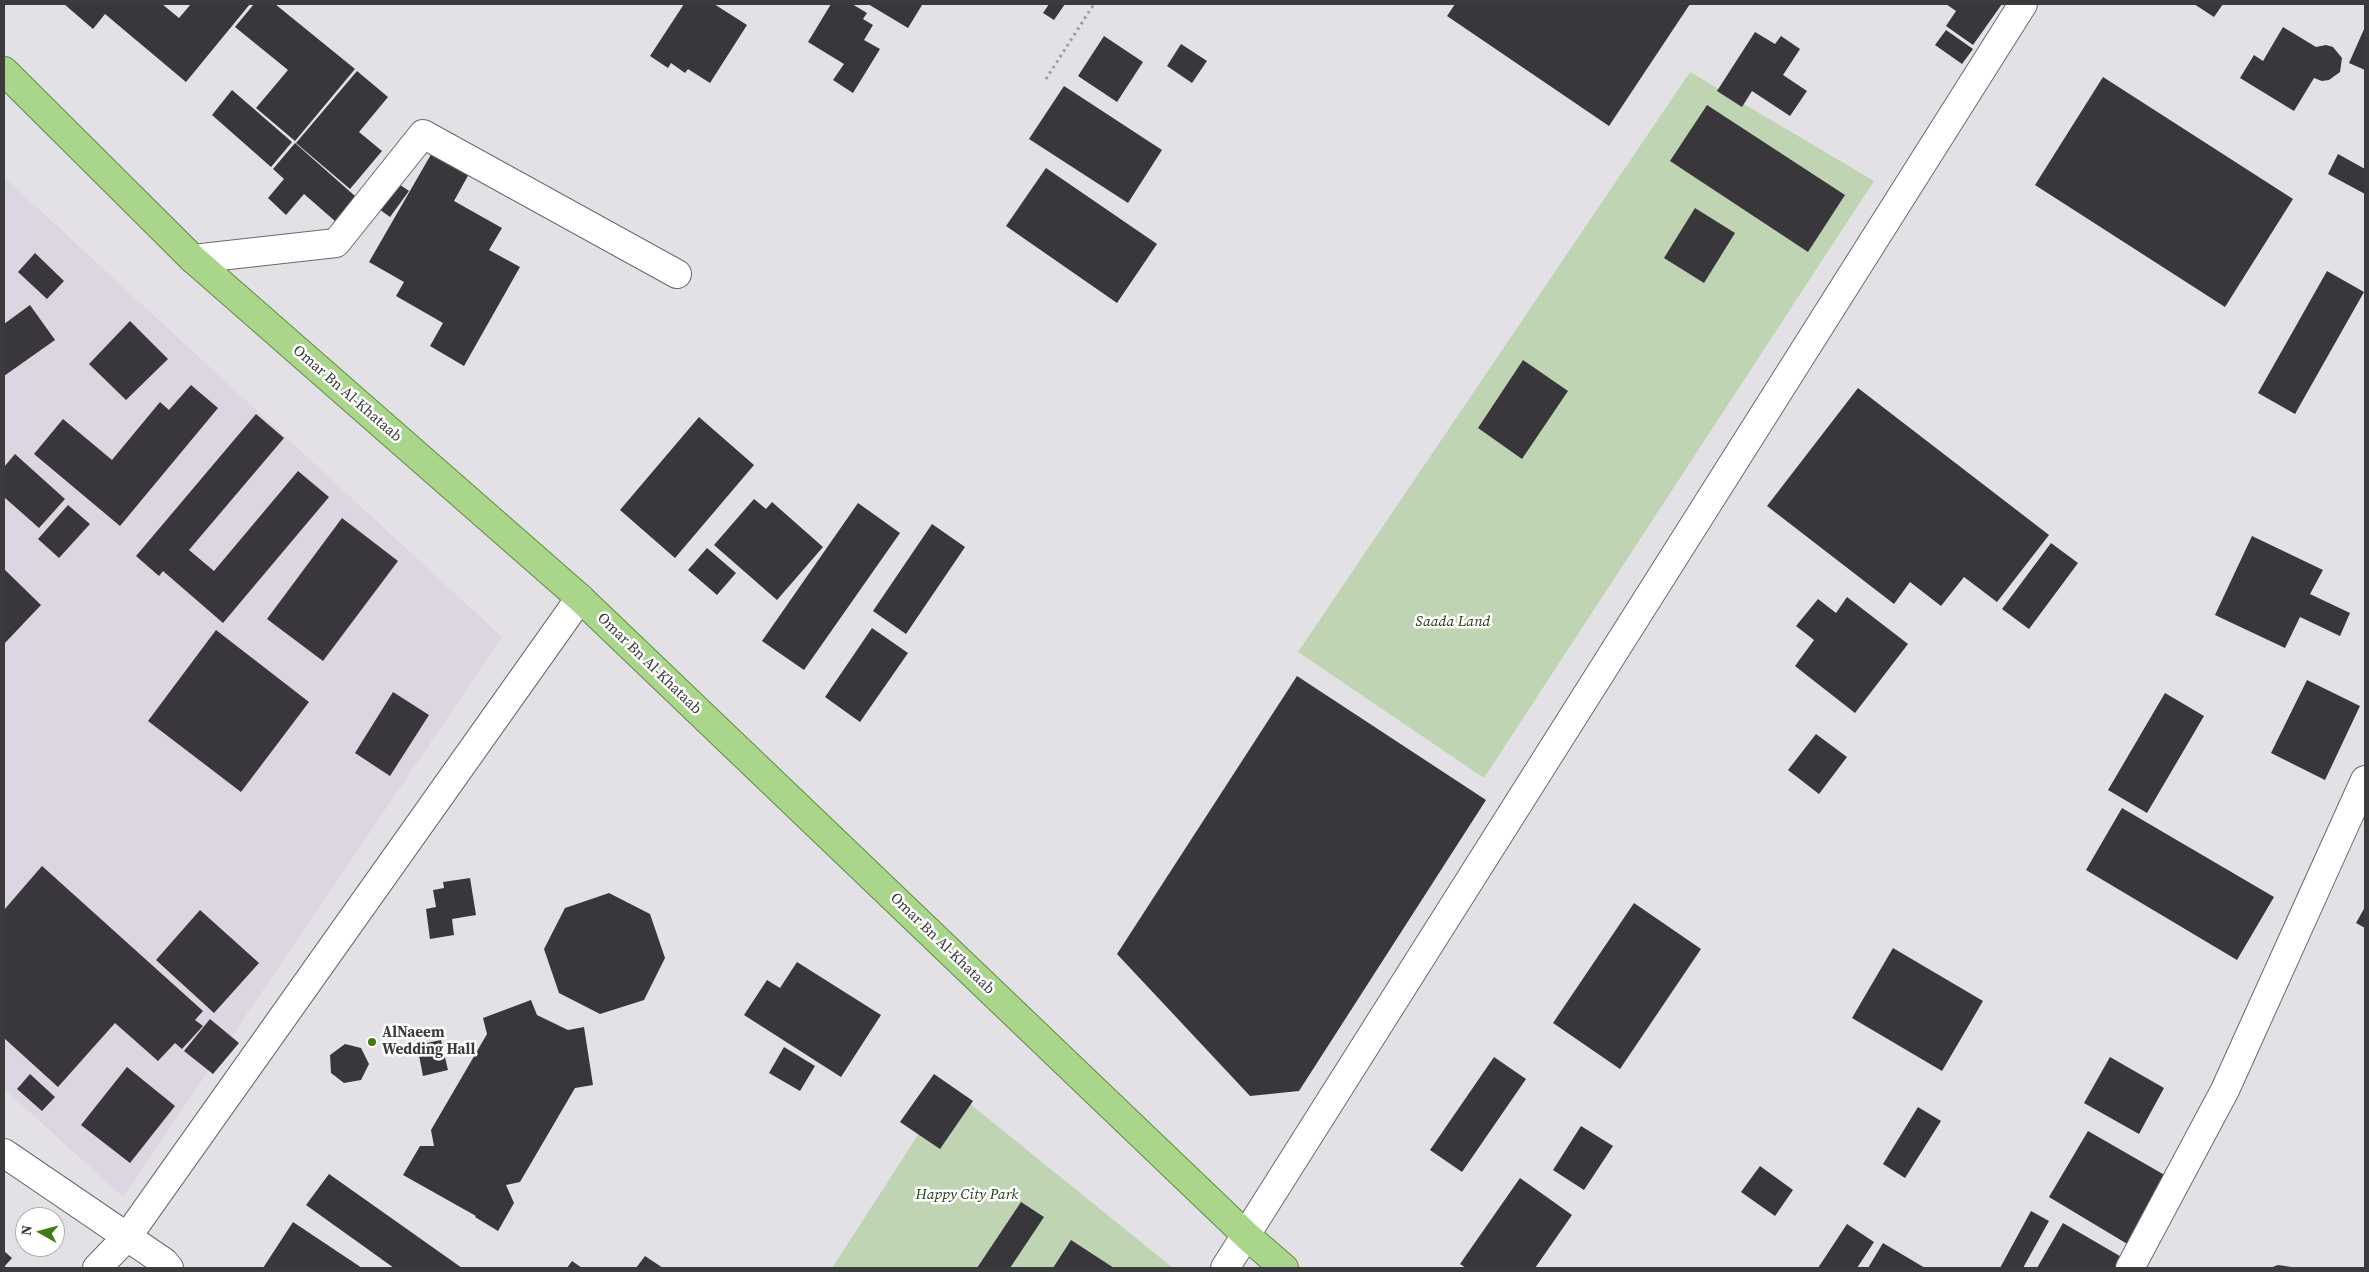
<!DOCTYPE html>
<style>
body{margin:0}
#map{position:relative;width:2369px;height:1272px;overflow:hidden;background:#e3e1e6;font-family:"Source Serif 4",serif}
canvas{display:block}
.frame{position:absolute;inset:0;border:5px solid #3b3a3c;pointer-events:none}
.north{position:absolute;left:15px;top:1207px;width:50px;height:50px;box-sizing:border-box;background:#fff;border:1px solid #b1b0b1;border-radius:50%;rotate:277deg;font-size:14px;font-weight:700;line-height:20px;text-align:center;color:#3b3a3c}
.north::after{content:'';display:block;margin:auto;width:18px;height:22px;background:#427b11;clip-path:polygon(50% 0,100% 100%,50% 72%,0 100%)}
</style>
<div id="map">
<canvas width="2369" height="1272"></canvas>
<div class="frame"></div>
<div class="north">N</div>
</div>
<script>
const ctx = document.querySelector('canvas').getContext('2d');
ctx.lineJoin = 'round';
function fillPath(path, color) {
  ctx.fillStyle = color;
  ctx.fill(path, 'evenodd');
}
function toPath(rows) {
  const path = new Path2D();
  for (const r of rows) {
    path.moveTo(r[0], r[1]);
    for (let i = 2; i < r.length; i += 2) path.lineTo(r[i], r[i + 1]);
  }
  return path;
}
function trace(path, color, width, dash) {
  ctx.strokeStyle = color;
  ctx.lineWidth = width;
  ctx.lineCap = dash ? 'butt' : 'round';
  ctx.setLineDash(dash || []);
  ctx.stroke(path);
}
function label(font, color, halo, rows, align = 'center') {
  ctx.font = font + ' "Source Serif 4",serif';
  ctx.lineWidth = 5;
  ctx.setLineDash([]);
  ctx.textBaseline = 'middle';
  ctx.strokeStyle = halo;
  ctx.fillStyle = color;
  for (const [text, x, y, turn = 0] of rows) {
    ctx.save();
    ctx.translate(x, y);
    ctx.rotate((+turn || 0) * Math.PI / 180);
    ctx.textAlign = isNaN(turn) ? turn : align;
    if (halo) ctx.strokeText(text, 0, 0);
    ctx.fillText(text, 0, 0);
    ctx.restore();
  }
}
fillPath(toPath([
 [4,177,502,637,123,1197,4,1089]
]), '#dbd6e2');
fillPath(toPath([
 [1690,72,1874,181,1484,778,1298,652],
 [949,1087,1173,1268,832,1268]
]), '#bed4b3');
fillPath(toPath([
 [64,4,162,4,179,18,191,4,250,4,186,82,105,14,93,29],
 [254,4,275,4,355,69,295,141,256,108,288,70,235,27],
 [684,4,714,4,747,25,710,83,688,69,685,73,671,63,668,68,650,56],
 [831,4,852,4,867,13,863,19,873,25,864,40,880,49,853,93,833,80,844,64,808,42],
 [868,4,920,4,922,5,908,28],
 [1049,4,1065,4,1054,20,1043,13],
 [1455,4,1690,4,1609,126,1447,16],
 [1946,4,2002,4,1973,45,1946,26,1956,11],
 [2194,4,2223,4,2214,17],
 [2283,27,2316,47,2326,45,2333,47,2342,58,2340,72,2329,80,2322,81,2314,78,2294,111,2240,78,2254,55,2263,61],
 [2365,27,2365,70,2349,63],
 [1946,30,1973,49,1962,64,1935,45],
 [1755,32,1775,44,1781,36,1800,49,1783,75,1807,91,1790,116,1752,91,1742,107,1717,91],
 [1104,36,1143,62,1117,102,1078,76],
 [1181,44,1207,61,1192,83,1167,66],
 [357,71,388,97,359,132,382,151,350,189,296,143],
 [2103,77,2293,199,2225,307,2035,185],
 [1064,86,1162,150,1128,203,1029,139],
 [232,90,292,142,271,167,212,115],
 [1707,105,1845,195,1808,252,1670,161],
 [295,143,364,204,343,228,304,194,286,215,268,198,284,179,273,169],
 [433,151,470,172,454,201,502,228,489,250,520,267,464,366,430,346,443,323,396,296,404,282,369,262],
 [2338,154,2365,169,2365,194,2328,174],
 [1046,168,1157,244,1117,303,1006,226],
 [383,173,409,191,390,217,365,199],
 [1695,208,1735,233,1704,283,1664,258],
 [35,253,64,281,47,299,18,272],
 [2327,271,2364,292,2295,414,2258,393],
 [30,305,55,340,4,376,4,324],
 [130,321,168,359,126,400,89,364],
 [1523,360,1568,391,1522,459,1478,428],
 [191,385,218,408,120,526,34,454,63,419,112,460,160,402,169,410],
 [1858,388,2049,535,1997,602,1964,577,1941,606,1910,582,1894,604,1767,506],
 [256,414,284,438,189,550,214,571,298,471,329,497,223,623,163,571,159,576,136,556],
 [699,417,754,465,675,558,620,510],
 [15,454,65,499,39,528,4,497,4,467],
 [754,499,766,509,772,502,823,547,777,600,714,545],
 [858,503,900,533,804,670,762,641],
 [68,505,90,524,59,558,38,539],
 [342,518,398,561,323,661,267,619],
 [932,524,965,547,906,634,873,611],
 [2252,536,2323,570,2310,594,2350,613,2340,636,2300,617,2285,648,2215,615],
 [2051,543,2078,563,2029,629,2002,609],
 [707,548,736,573,717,595,688,570],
 [4,569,41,605,4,644],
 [1847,597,1908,644,1855,713,1795,666,1814,640,1796,626,1818,599,1836,613],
 [872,628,908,653,860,722,825,697],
 [216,630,309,702,241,792,148,721],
 [1297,676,1486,800,1299,1091,1250,1096,1117,954],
 [2307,680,2360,706,2325,780,2271,753],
 [393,692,429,715,390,776,355,753],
 [2165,693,2204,716,2147,813,2108,790],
 [1816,734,1847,757,1819,794,1788,770],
 [2122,808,2274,897,2237,960,2086,870],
 [42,866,203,1011,195,1020,203,1026,182,1049,175,1043,158,1061,115,1023,58,1087,4,1038,4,910],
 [470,878,476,915,452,919,454,935,430,939,426,909,436,907,433,890,444,888,443,882],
 [609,893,650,914,665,958,644,1000,600,1014,559,993,544,949,565,908],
 [1634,903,1701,949,1620,1069,1553,1023],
 [2365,907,2365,928,2356,923],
 [200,910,259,963,214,1013,156,960],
 [1893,948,1983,1001,1942,1071,1852,1018],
 [797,962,881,1015,841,1077,744,1015,767,980,780,988],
 [531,1000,537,1015,568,1030,584,1027,593,1085,575,1088,520,1182,506,1185,514,1203,498,1231,475,1217,476,1216,403,1175,420,1146,434,1146,431,1130,487,1034,483,1018],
 [210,1019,239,1043,213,1074,184,1051],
 [441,1040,448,1070,423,1076,417,1045],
 [345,1044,361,1048,369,1064,361,1080,344,1083,331,1073,330,1055],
 [784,1047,815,1066,800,1091,769,1073],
 [1494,1057,1526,1079,1462,1172,1430,1150],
 [2110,1057,2164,1088,2139,1134,2084,1103],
 [127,1067,175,1106,130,1163,81,1125],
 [30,1074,55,1097,42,1111,17,1089],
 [934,1074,973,1101,940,1149,900,1122],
 [1918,1107,1941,1121,1905,1178,1883,1164],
 [1581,1126,1613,1146,1584,1190,1553,1170],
 [2088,1131,2168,1177,2129,1245,2049,1197],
 [1760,1166,1793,1190,1775,1216,1741,1192],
 [329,1174,462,1268,394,1268,306,1205],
 [1520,1178,1572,1215,1535,1268,1466,1268,1460,1264],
 [1021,1202,1044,1217,1010,1268,977,1268],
 [2031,1211,2049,1221,2023,1268,2000,1268],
 [293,1222,362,1268,263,1268],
 [2063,1223,2125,1259,2119,1268,2037,1268],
 [1847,1224,1874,1242,1857,1268,1818,1268],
 [1071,1240,1114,1268,1053,1268],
 [1883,1243,1925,1268,1868,1268],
 [4,1251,12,1258,4,1267],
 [645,1256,663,1268,636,1268],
 [572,1261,582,1268,567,1268],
 [2278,1265,2291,1267,2291,1268,2270,1268]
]), '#39373b');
const minor = toPath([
 [193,259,336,243,423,134,677,274],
 [4,1153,164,1262,169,1268],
 [97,1268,127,1237,580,598],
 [1225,1268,2023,4],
 [2130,1268,2225,1090,2365,780]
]);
const major = toPath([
 [4,71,193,259,580,598,1247,1236,1284,1268]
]);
trace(minor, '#6b696e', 30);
trace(major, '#5f8d3d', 30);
trace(toPath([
 [1046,79,1094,4]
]), '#9d9b9f', 3, [2.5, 4]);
trace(minor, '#fff', 28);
trace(major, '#aad68b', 28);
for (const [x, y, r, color] of [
 [372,1042,5,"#427b11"]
]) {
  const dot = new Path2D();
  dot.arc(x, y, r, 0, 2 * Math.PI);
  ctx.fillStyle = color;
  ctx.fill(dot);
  trace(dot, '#fff', 2);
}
label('15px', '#3b3a3c', '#fff', [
 ["Omar Bn Al-Khataab",347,394,41],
 ["Omar Bn Al-Khataab",649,664,44],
 ["Omar Bn Al-Khataab",942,944,44]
]);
label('italic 15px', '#1f390c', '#fff', [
 ["Saada Land",1453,622],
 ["Happy City Park",967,1195]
]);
label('bold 15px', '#3b3a3c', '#fff', [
 ["AlNaeem",382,1033],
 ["Wedding Hall",382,1050]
], 'left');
</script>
